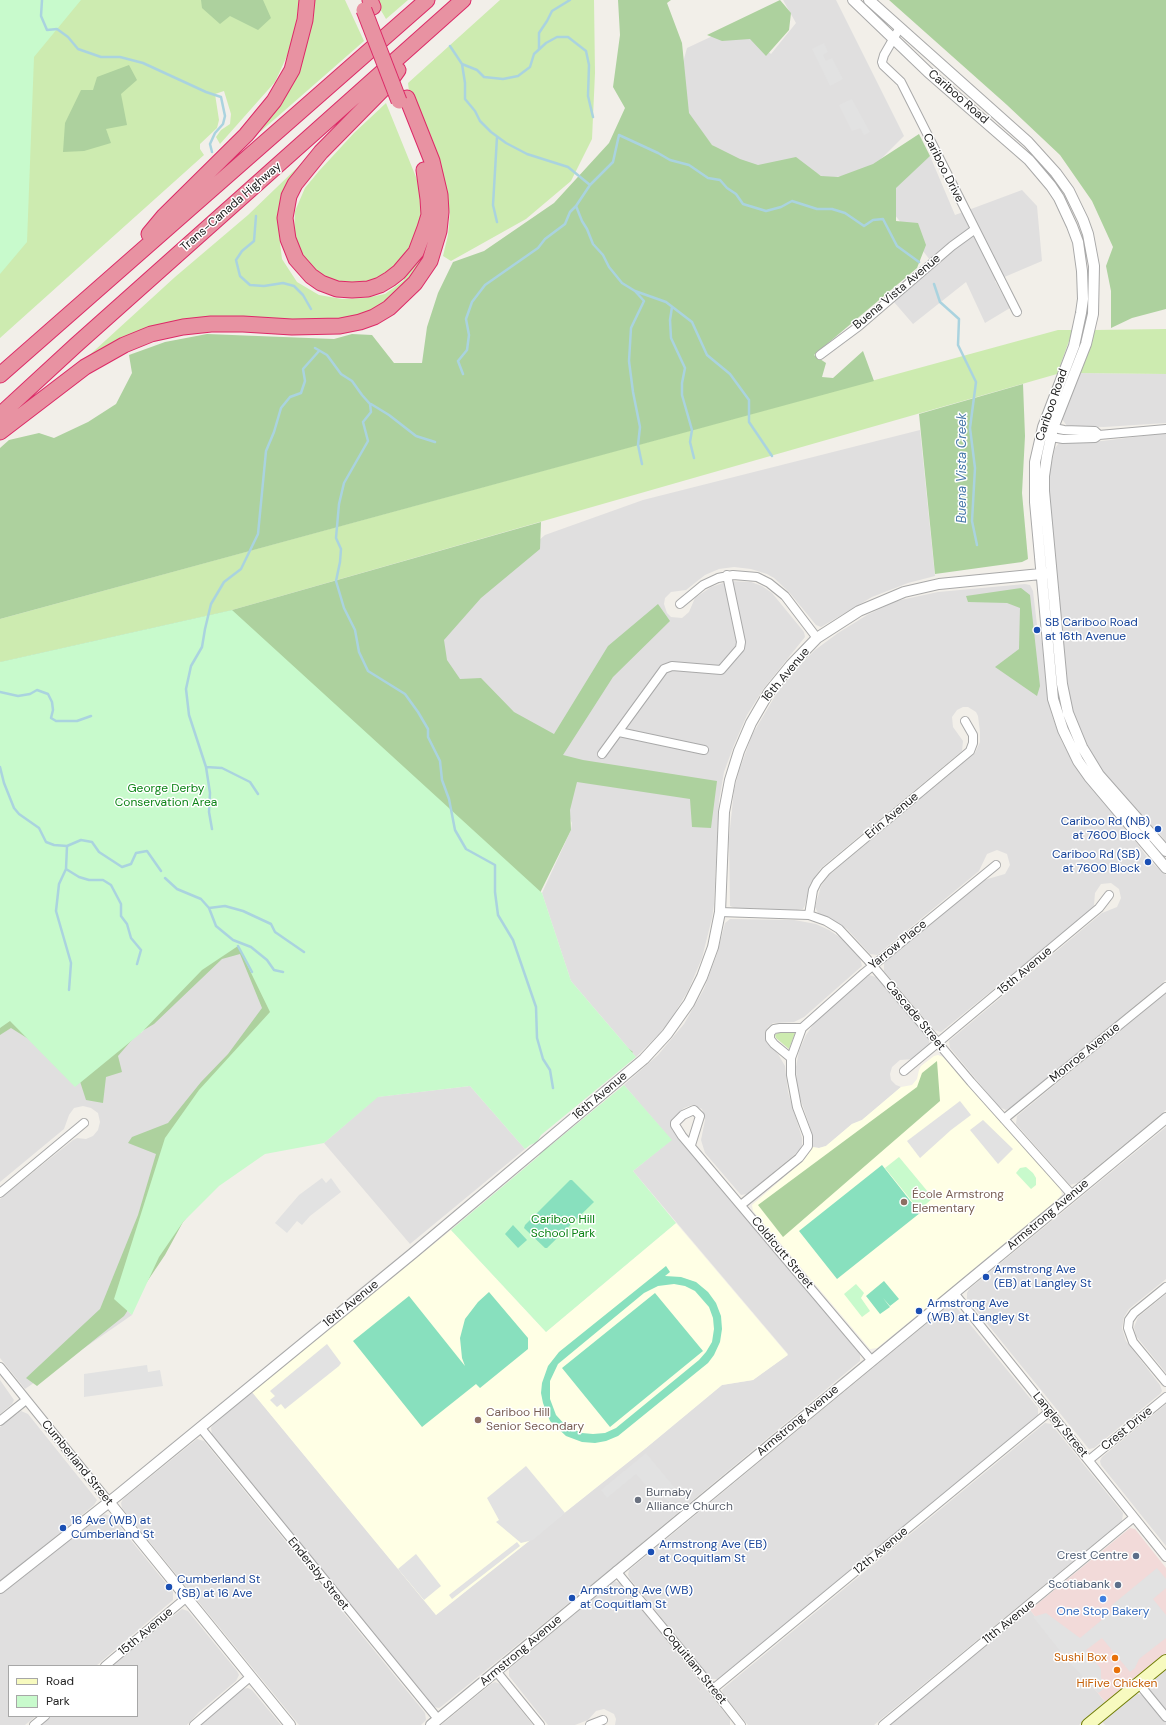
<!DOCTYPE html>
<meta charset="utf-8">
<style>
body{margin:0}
#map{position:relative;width:1166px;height:1725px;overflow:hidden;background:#f2efe9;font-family:"DM Sans",sans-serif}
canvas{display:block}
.legend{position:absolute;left:8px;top:1665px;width:130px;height:52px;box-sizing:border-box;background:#fff;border:1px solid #a7a7a7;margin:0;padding:5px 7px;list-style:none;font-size:12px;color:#222}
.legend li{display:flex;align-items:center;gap:8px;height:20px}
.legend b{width:20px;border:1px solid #a7a7a7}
</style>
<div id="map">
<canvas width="1166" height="1725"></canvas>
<ul class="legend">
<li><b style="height:5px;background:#f7fabf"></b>Road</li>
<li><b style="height:11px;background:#c8facc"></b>Park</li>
</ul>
</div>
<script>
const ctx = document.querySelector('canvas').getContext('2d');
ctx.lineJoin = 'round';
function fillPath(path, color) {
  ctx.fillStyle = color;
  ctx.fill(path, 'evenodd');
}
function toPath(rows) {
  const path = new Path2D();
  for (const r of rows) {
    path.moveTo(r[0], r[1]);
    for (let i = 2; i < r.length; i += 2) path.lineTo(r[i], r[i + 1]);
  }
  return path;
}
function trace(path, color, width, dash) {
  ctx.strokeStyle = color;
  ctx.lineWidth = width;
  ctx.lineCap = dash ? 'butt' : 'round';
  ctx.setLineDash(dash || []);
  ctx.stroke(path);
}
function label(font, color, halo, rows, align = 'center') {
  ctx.font = font + ' "DM Sans",sans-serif';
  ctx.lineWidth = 3;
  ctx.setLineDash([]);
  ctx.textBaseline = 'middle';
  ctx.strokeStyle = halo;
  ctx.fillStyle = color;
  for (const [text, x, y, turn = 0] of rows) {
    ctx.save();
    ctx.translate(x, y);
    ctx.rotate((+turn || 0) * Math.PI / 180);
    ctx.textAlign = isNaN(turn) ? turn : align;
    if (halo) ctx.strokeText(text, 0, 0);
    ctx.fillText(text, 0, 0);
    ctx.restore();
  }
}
fillPath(toPath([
 [783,0,836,0,904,136,874,166,846,176,825,178,795,161,747,168,712,145,688,117,680,73,687,48,736,25,771,54,796,23],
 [930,156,955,215,1022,190,1037,206,1042,261,995,281,1010,308,985,323,966,282,913,324,894,302,930,260,877,192],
 [1079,373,1166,374,1166,423,1104,427,1067,426,1062,419],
 [920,430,935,576,908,583,872,597,821,627,816,625,789,592,774,578,767,574,751,569,734,567,719,569,705,575,686,590,671,592,665,598,664,604,667,613,671,617,682,618,689,612,695,598,711,587,729,581,751,582,762,586,772,593,804,632,805,637,764,688,747,715,734,745,724,772,719,801,714,904,712,918,702,958,688,991,671,1019,659,1034,636,1057,571,981,542,893,571,830,572,823,566,811,435,662,442,624,545,535,643,500],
 [1166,433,1166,842,1160,834,1147,824,1100,770,1088,750,1074,716,1068,691,1048,496,1048,481,1055,448,1059,443,1102,441],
 [1025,584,1030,585,1033,591,1037,625,1042,643,1048,699,1052,716,1062,742,1084,779,1129,832,1149,860,1166,875,1166,980,1010,1108,1006,1110,999,1107,950,1048,949,1041,1102,913,1117,907,1121,898,1119,889,1111,883,1101,884,1095,893,1094,905,1092,909,941,1032,934,1030,884,971,884,963,984,880,1005,874,1010,865,1007,854,997,850,987,854,979,871,877,955,870,954,847,929,833,920,818,913,815,907,821,886,829,875,975,753,980,742,980,732,978,716,976,712,968,707,963,707,957,710,952,717,953,727,963,741,962,751,821,868,810,884,805,905,803,909,797,910,735,908,730,906,729,838,734,790,739,771,752,735,778,691,800,665,815,650,838,633,867,615,896,601,938,592],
 [730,919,794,920,816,924,829,930,841,938,860,958,862,966,804,1017,794,1022,773,1023,768,1027,765,1032,766,1042,778,1054,785,1066,788,1092,802,1138,802,1145,799,1151,747,1194,741,1195,705,1153,701,1140,705,1120,702,1109,692,1105,684,1108,672,1119,672,1130,860,1354,860,1361,608,1571,442,1706,439,1708,434,1707,212,1435,211,1428,212,1426,252,1392,436,1615,646,1448,722,1385,753,1380,788,1354,633,1171,671,1140,624,1085,658,1055,684,1024,704,989,717,954,725,923],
 [238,946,270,1012,114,1299,132,1315,25,1389,0,1358,0,1199,73,1140,77,1138,86,1139,93,1136,98,1130,100,1122,98,1113,91,1108,83,1106,74,1108,69,1115,64,1129,0,1182,0,1028,10,1021,141,1033,202,970],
 [869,975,876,977,928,1038,930,1044,914,1059,900,1060,892,1067,890,1074,891,1080,896,1085,901,1087,862,1120,852,1124,826,1146,819,1148,813,1147,812,1133,797,1089,796,1067,799,1051,806,1035,817,1019],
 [1166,993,1166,1110,1077,1183,1070,1185,1016,1124,1017,1116],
 [470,1086,525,1149,410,1244,324,1143,377,1097],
 [1166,1127,1166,1279,1129,1309,1124,1317,1122,1328,1126,1341,1160,1385,1162,1391,1160,1394,1094,1448,1089,1449,967,1299,967,1293,969,1289],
 [1166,1294,1166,1373,1136,1336,1134,1327,1138,1317],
 [949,1305,954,1305,956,1307,1038,1408,1038,1415,718,1679,711,1679,630,1579,628,1575,629,1570],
 [0,1380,14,1400,12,1404,0,1414],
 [1166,1404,1166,1546,1101,1465,1100,1461,1102,1457],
 [21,1411,28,1414,97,1500,94,1505,0,1582,0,1427],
 [1045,1423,1051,1424,1123,1513,1122,1521,874,1725,748,1725,723,1694,722,1690,725,1687],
 [197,1439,204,1441,425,1713,426,1720,421,1725,299,1725,122,1508,121,1503,123,1499],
 [105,1514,112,1517,173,1592,173,1600,96,1666,9,1666,9,1716,36,1716,25,1725,0,1725,0,1593,90,1521],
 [614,1581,620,1583,730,1719,730,1725,615,1725,616,1719,614,1714,604,1709,596,1711,588,1720,575,1725,548,1725,509,1676,509,1669],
 [182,1609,188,1611,237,1671,239,1675,236,1681,199,1712,187,1725,41,1725,51,1716,137,1716,137,1666,111,1666],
 [1030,1610,1106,1703,1079,1725,890,1725],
 [1166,1669,1166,1725,1105,1725,1100,1719,1135,1693,1142,1695,1152,1680],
 [495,1682,500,1684,533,1725,441,1725,491,1684],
 [248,1688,252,1690,281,1725,201,1725,242,1689]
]), '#e0dfdf');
fillPath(toPath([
 [1130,1528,1135,1529,1166,1568,1166,1653,1106,1703,1030,1610]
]), '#f2dad9');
fillPath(toPath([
 [938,1055,943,1057,1060,1188,1062,1194,1058,1199,960,1280,943,1296,926,1308,877,1348,870,1349,753,1211,752,1205,805,1159,812,1147,819,1148,826,1146,852,1124,862,1120,901,1087,912,1085,917,1079,919,1070,921,1066,934,1056],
 [676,1223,788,1355,753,1380,722,1385,646,1448,436,1615,252,1392,451,1230,546,1332]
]), '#ffffe5');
fillPath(toPath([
 [13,0,299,0,299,4,293,43,275,82,220,144,216,137,221,130,230,124,231,114,224,91,215,94,219,120,217,128,200,144,200,149,204,155,0,338,0,214],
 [313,0,345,0,364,41,260,132,282,101],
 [375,0,408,0,386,19],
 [500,0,594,0,595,73,592,139,571,181,526,219,451,261,443,256,448,235,450,214,446,194,409,91,408,83],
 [386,103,418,182,421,197,421,221,413,243,393,272,358,286,348,286,323,277,311,268,303,257,298,247,294,233,295,211,305,188,319,171,354,133],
 [303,162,290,179,279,217,279,234,282,259,297,282,319,295,342,299,365,298,385,294,403,281,419,259,429,238,434,242,419,272,384,308,343,322,199,322,83,361,175,277,248,215],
 [1166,329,1166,374,1079,373,1094,330],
 [1058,330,1073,330,1057,374,232,610,0,662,0,619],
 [778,1033,795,1033,789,1049,776,1038,775,1035]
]), '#cdebb0');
fillPath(toPath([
 [201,0,263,0,271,18,258,30,230,16,220,24,202,8],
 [618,0,671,0,667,3,682,43,689,113,712,145,740,159,758,165,796,157,821,176,838,177,873,164,919,134,930,156,896,188,896,221,918,223,926,245,917,268,814,355,826,363,822,377,833,378,863,351,874,381,0,619,0,448,9,440,39,433,54,438,88,422,116,404,132,373,129,355,165,342,207,334,334,339,352,334,372,335,394,363,422,363,427,327,438,293,453,262,484,251,554,203,609,143,625,108,613,87,620,35],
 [780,0,791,13,789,30,766,56,750,39,722,41,707,35],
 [889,0,1166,0,1166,309,1132,318,1111,328,1111,291,1106,266,1113,247,1092,201,1060,155,1007,105],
 [129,65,137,80,121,94,127,125,106,129,111,143,84,151,63,152,65,123,81,90,93,90,97,77],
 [1023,384,1025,436,1022,493,1028,559,1022,562,935,574,919,414],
 [541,522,540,549,481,598,444,640,447,660,460,679,481,678,514,712,554,734,608,646,658,604,670,621,613,677,563,755,583,760,717,781,711,828,692,827,690,799,577,782,570,810,571,830,540,893,571,983,620,1042,633,1052,521,1137,475,1078,389,1084,246,1148,183,1222,165,1255,124,1316,37,1386,26,1378,100,1309,138,1215,156,1154,128,1143,132,1137,168,1123,201,1082,228,1054,262,1008,240,954,222,959,154,1024,137,1034,118,1056,122,1072,106,1077,103,1103,86,1100,76,1069,59,1058,11,1028,0,1035,0,662,232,610],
 [1021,588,1030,595,1040,686,1037,696,995,667,1019,649,1020,608,1007,603,968,602,966,596],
 [937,1061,940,1101,783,1237,758,1205,917,1087,922,1073]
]), '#add19e');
fillPath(toPath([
 [0,0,81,0,34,57,27,242,0,274],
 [232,610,542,893,571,981,636,1057,541,1135,537,1142,530,1145,525,1149,470,1086,378,1097,324,1143,265,1154,219,1186,183,1222,159,1257,132,1315,114,1299,165,1138,199,1090,270,1012,238,946,202,970,141,1033,75,1087,10,1021,0,1028,0,662],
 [624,1085,672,1140,633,1171,676,1223,546,1332,451,1230,539,1156,544,1147,550,1146],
 [899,1157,933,1198,919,1210,885,1168],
 [1026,1167,1033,1173,1036,1178,1036,1185,1031,1189,1016,1173,1020,1168],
 [856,1284,864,1293,861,1298,870,1311,862,1317,844,1294]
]), '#c8facc');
fillPath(toPath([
 [882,1165,920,1213,837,1279,799,1231],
 [570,1180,572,1180,594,1202,547,1248,545,1248,524,1228,525,1225],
 [513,1225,527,1240,518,1248,505,1234],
 [666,1266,670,1272,665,1276,681,1277,696,1282,708,1292,716,1303,721,1316,722,1329,720,1342,714,1355,708,1363,618,1436,606,1441,595,1443,582,1442,566,1436,550,1421,543,1403,541,1393,542,1383,548,1366,559,1352],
 [674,1284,685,1286,695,1291,709,1307,713,1318,714,1329,712,1342,706,1352,699,1360,616,1428,605,1433,593,1434,582,1433,567,1427,556,1415,550,1399,550,1381,558,1364,644,1293,658,1286],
 [884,1281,899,1299,890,1306,883,1298,890,1307,880,1314,866,1296],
 [489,1292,528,1338,528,1349,480,1388,476,1384,422,1427,353,1341,409,1296,465,1366,462,1358,460,1338,465,1319,478,1302],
 [655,1293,703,1351,610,1427,562,1368]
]), '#88e0be');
fillPath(toPath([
 [824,43,828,52,823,55,826,61,832,58,843,79,830,86,812,49],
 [852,99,870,132,864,135,860,128,852,131,839,105],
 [960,1101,971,1115,951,1130,920,1158,907,1141],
 [983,1120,1013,1149,998,1164,970,1130],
 [322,1178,326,1183,331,1178,341,1192,310,1216,302,1225,297,1221,287,1233,275,1223,299,1195],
 [327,1344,341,1363,339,1366,285,1409,281,1404,277,1407,270,1400,275,1396,270,1391],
 [147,1365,148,1372,160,1370,163,1386,84,1397,84,1374],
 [646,1453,680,1494,669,1503,658,1490,653,1494,636,1474,607,1498,601,1490],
 [526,1466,565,1513,533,1540,521,1543,496,1522,499,1520,487,1498],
 [517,1542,520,1546,452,1599,449,1595],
 [416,1554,441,1586,424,1600,398,1569],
 [1157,1568,1166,1579,1166,1588,1153,1599,1166,1615,1166,1638,1139,1659,1135,1668,1130,1672,1102,1638,1086,1650,1101,1669,1101,1678,1108,1686,1098,1693,1068,1661,1033,1617,1046,1613,1080,1638,1115,1609,1112,1605]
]), '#e2e2e2');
trace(toPath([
 [42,0,41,16,47,30,57,29,68,37,78,49,101,57,120,57,143,63,206,92,221,97,225,116,223,124,215,133,210,144,212,152],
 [450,46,462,64,465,83,465,99,475,111,480,121,491,132,506,143,527,154,568,167,590,185],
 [539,49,539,33,547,21,552,11,570,0],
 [462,64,477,70,484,77,503,79,518,76,530,67,534,54,546,43,557,37,568,37,586,51,589,65,588,96,593,117],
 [497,137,493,205,497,222],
 [256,216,254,241,242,251,236,260,240,276,250,285,264,286,283,283,294,286,303,295,311,309],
 [934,284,940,302,959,319,958,345,976,382,970,428,975,468,972,521,977,545],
 [635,291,644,301,631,328,629,361,633,392,640,427,638,445,642,464],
 [672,307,670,320,671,338,685,368,682,383,682,395,692,430,690,442,694,458],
 [315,348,327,355,341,374,352,381,362,395,370,404,371,412,363,422,368,441,344,483,339,504,336,538,341,549,340,562,336,581,344,608,355,630,359,652,368,671,405,694,418,712,428,729,428,737,440,761,442,780,449,799,455,830,466,849,495,865,495,892,498,915,513,940,536,1007,537,1038,543,1059,550,1070,553,1088],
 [463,374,458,361,467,350,469,335,466,319,472,302,485,285,538,248,545,239,565,224,570,212,576,206],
 [371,404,389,415,416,436,435,442],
 [772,456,749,422,749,400,730,374,707,355,692,322,666,302,635,291,622,283,609,267,603,255,593,244,587,229,582,221,576,206,590,185,613,162,619,135,658,153,670,160,689,165,708,178,720,180,727,188,736,194,743,204,766,211,781,207,792,201,817,209,832,209,845,213,864,226,873,220,883,219,897,246,919,262],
 [0,692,18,696,30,694,37,690,48,694,52,702,53,710,51,718,56,721,77,721,91,716],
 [0,767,4,783,14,808,19,814,39,828,46,842,54,845,67,846,81,840,92,842,99,852,122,867,131,864,136,853,147,851,161,871],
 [206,767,222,768,250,782,258,794],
 [212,829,209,812,210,793,206,767,189,715,186,689,191,666,202,647,205,629,211,604,224,582,241,569,258,534,266,451,274,432,281,408,290,397,301,393,305,381,303,369,319,351],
 [67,846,66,869,59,884,56,911,71,963,69,990],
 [66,869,79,877,89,880,103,880,111,885,121,904,121,916,127,924,131,938,141,950,137,964],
 [165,878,177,889,201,899,209,908,225,906,243,911,271,924,275,932,304,952],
 [209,908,216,926,233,940,251,947,267,960,274,970,283,972],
 [238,946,252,972]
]), '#aad3df', 2.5);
const minor = toPath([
 [899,29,884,55,882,62,883,65,901,82,1017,312],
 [820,355,859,326,952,246,974,230],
 [1049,427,1064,430,1095,431,1099,435],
 [1045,436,1063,439,1095,438,1099,435,1166,429],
 [680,604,703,585,718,578,733,575,757,577,769,583,785,596,817,638],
 [619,732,704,750],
 [602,754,664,669,672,666,721,670,740,648,741,642,727,575],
 [720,912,809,915,826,921,839,929,867,959,971,1082,1072,1195],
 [809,915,813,890,817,882,826,871,970,751,973,743,973,735,965,721],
 [791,1058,774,1044,770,1039,770,1033,774,1029,780,1028,802,1028],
 [904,1071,1099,908,1109,895],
 [1004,1119,1166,987],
 [691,1145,700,1116,694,1110,683,1115,675,1123,675,1125,682,1136,872,1361],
 [0,1193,84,1123],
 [741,1205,799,1158,808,1146,808,1136,797,1107,791,1075,791,1058,802,1028,864,973,996,865],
 [1166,1287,1134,1313,1129,1320,1128,1328,1133,1342,1166,1382],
 [954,1293,1166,1557],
 [0,1367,109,1502],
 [0,1421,26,1400],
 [200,1427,438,1719],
 [1089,1460,1166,1397],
 [616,1571,706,1680,741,1725],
 [105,1666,187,1597],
 [496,1671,540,1725],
 [1139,1684,1166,1717],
 [713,1689,1049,1412],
 [34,1725,45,1716],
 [194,1725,250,1677],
 [590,1725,603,1720],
 [883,1725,1133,1518]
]);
const tertiary = toPath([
 [853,0,928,72,1029,160,1051,186,1059,198,1072,226,1078,242,1082,271,1083,299,1081,313,1074,346,1043,427,1035,462,1035,502,1053,699,1063,730,1078,761,1090,778,1166,868],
 [869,0,1028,142,1056,173,1069,191,1083,220,1088,234,1094,266,1093,314,1086,344,1053,428,1047,456,1044,476,1044,491,1062,684,1068,713,1082,747,1099,775,1166,851],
 [109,1502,290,1725],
 [0,1588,118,1495,412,1254,644,1059,667,1034,689,1003,702,977,713,947,720,912,724,812,730,780,739,751,751,723,769,692,791,665,817,638,859,611,904,592,939,584,1051,573],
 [431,1725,1166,1118]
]);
const secondary = toPath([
 [1088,1725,1166,1661]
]);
const motorway = toPath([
 [370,0,373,7],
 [398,70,388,84,321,152,295,184,289,196,285,218,288,239,296,259,311,276,321,283,337,289,352,290,368,289,380,285,390,279,399,272,416,252,425,228,429,215,428,199,424,170],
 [149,234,164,216,246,135,274,101,292,70,305,20,307,0],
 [0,375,427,0],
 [0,415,76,345,463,0],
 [0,432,85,367,124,345,151,334,183,327,211,324,243,324,292,327,340,326,360,322,374,317,389,308,415,283,430,261,439,231,441,212,440,195,432,161,407,98]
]);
trace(minor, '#a9a9a9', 10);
trace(tertiary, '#a9a9a9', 12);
trace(secondary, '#707d05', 14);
trace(motorway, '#dc2a67', 17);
trace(minor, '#fff', 8);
trace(tertiary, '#fff', 10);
trace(secondary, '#f7fabf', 12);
trace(motorway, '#e892a2', 15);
const motorwayBridge = toPath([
 [364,10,399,101]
]);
trace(motorwayBridge, '#dc2a67', 17, []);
trace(motorwayBridge, '#e892a2', 15);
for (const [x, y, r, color] of [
 [1037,630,4,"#1a4fb4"],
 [1158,829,4,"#1a4fb4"],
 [1148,862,4,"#1a4fb4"],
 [904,1202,4,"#8d6e63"],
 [986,1277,4,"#1a4fb4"],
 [919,1311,4,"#1a4fb4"],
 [478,1420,4,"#8d6e63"],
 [638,1500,4,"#6b7280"],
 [63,1528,4,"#1a4fb4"],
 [651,1552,4,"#1a4fb4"],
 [1136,1556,4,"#5c6f8a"],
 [1118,1585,4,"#5c6f8a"],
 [169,1587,4,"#1a4fb4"],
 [572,1598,4,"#1a4fb4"],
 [1103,1599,4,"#3f7fe0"],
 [1115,1658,4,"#e8710a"],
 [1117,1670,4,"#e8710a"]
]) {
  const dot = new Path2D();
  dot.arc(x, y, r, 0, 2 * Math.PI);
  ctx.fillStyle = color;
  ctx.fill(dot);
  trace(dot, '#fff', 1.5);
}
label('12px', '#222', '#fff', [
 ["Cariboo Road",958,97,41],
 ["Cariboo Drive",943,168,63],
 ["Trans-Canada Highway",231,207,-41],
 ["Buena Vista Avenue",897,292,-40],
 ["Cariboo Road",1052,405,-71],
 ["16th Avenue",786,675,-50],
 ["Erin Avenue",892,816,-40],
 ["Yarrow Place",898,945,-39],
 ["15th Avenue",1025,971,-40],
 ["Cascade Street",915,1016,50],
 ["Monroe Avenue",1085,1053,-39],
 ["16th Avenue",600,1096,-40],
 ["Armstrong Avenue",1048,1215,-40],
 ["Coldicutt Street",782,1253,50],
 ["16th Avenue",351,1304,-39],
 ["Armstrong Avenue",798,1421,-40],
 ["Langley Street",1060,1425,51],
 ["Crest Drive",1127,1429,-39],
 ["Cumberland Street",77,1463,51],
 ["12th Avenue",881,1551,-40],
 ["Endersby Street",318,1574,51],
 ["11th Avenue",1009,1622,-39],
 ["15th Avenue",146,1632,-40],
 ["Armstrong Avenue",521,1651,-40],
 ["Coquitlam Street",694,1666,51]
]);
label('12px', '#164399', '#fff', [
 ["SB Cariboo Road",1045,623],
 ["at 16th Avenue",1045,637],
 ["Cariboo Rd (NB)",1150,822,"right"],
 ["at 7600 Block",1150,836,"right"],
 ["Cariboo Rd (SB)",1140,855,"right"],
 ["at 7600 Block",1140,869,"right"],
 ["Armstrong Ave",994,1270],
 ["(EB) at Langley St",994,1284],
 ["Armstrong Ave",927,1304],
 ["(WB) at Langley St",927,1318],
 ["16 Ave (WB) at",71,1521],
 ["Cumberland St",71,1535],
 ["Armstrong Ave (EB)",659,1545],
 ["at Coquitlam St",659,1559],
 ["Cumberland St",177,1580],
 ["(SB) at 16 Ave",177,1594],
 ["Armstrong Ave (WB)",580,1591],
 ["at Coquitlam St",580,1605]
], 'left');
label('12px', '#0c8416', '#fff', [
 ["George Derby",166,789],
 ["Conservation Area",166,803],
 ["Cariboo Hill",563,1220],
 ["School Park",563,1234]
]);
label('12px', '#785e54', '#fff', [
 ["École Armstrong",912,1195],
 ["Elementary",912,1209],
 ["Cariboo Hill",486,1413],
 ["Senior Secondary",486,1427]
], 'left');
label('12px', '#5b616d', '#fff', [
 ["Burnaby",646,1493],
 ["Alliance Church",646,1507]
], 'left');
label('12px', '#4e5e75', '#fff', [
 ["Crest Centre",1128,1556],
 ["Scotiabank",1110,1585]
], 'right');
label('12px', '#366cbe', '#fff', [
 ["One Stop Bakery",1103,1612]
]);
label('12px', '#c56008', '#fff', [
 ["Sushi Box",1107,1658],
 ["HiFive Chicken",1117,1684,"center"]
], 'right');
label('italic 13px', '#4a7aab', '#fff', [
 ["Buena Vista Creek",963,468,-90]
]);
</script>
